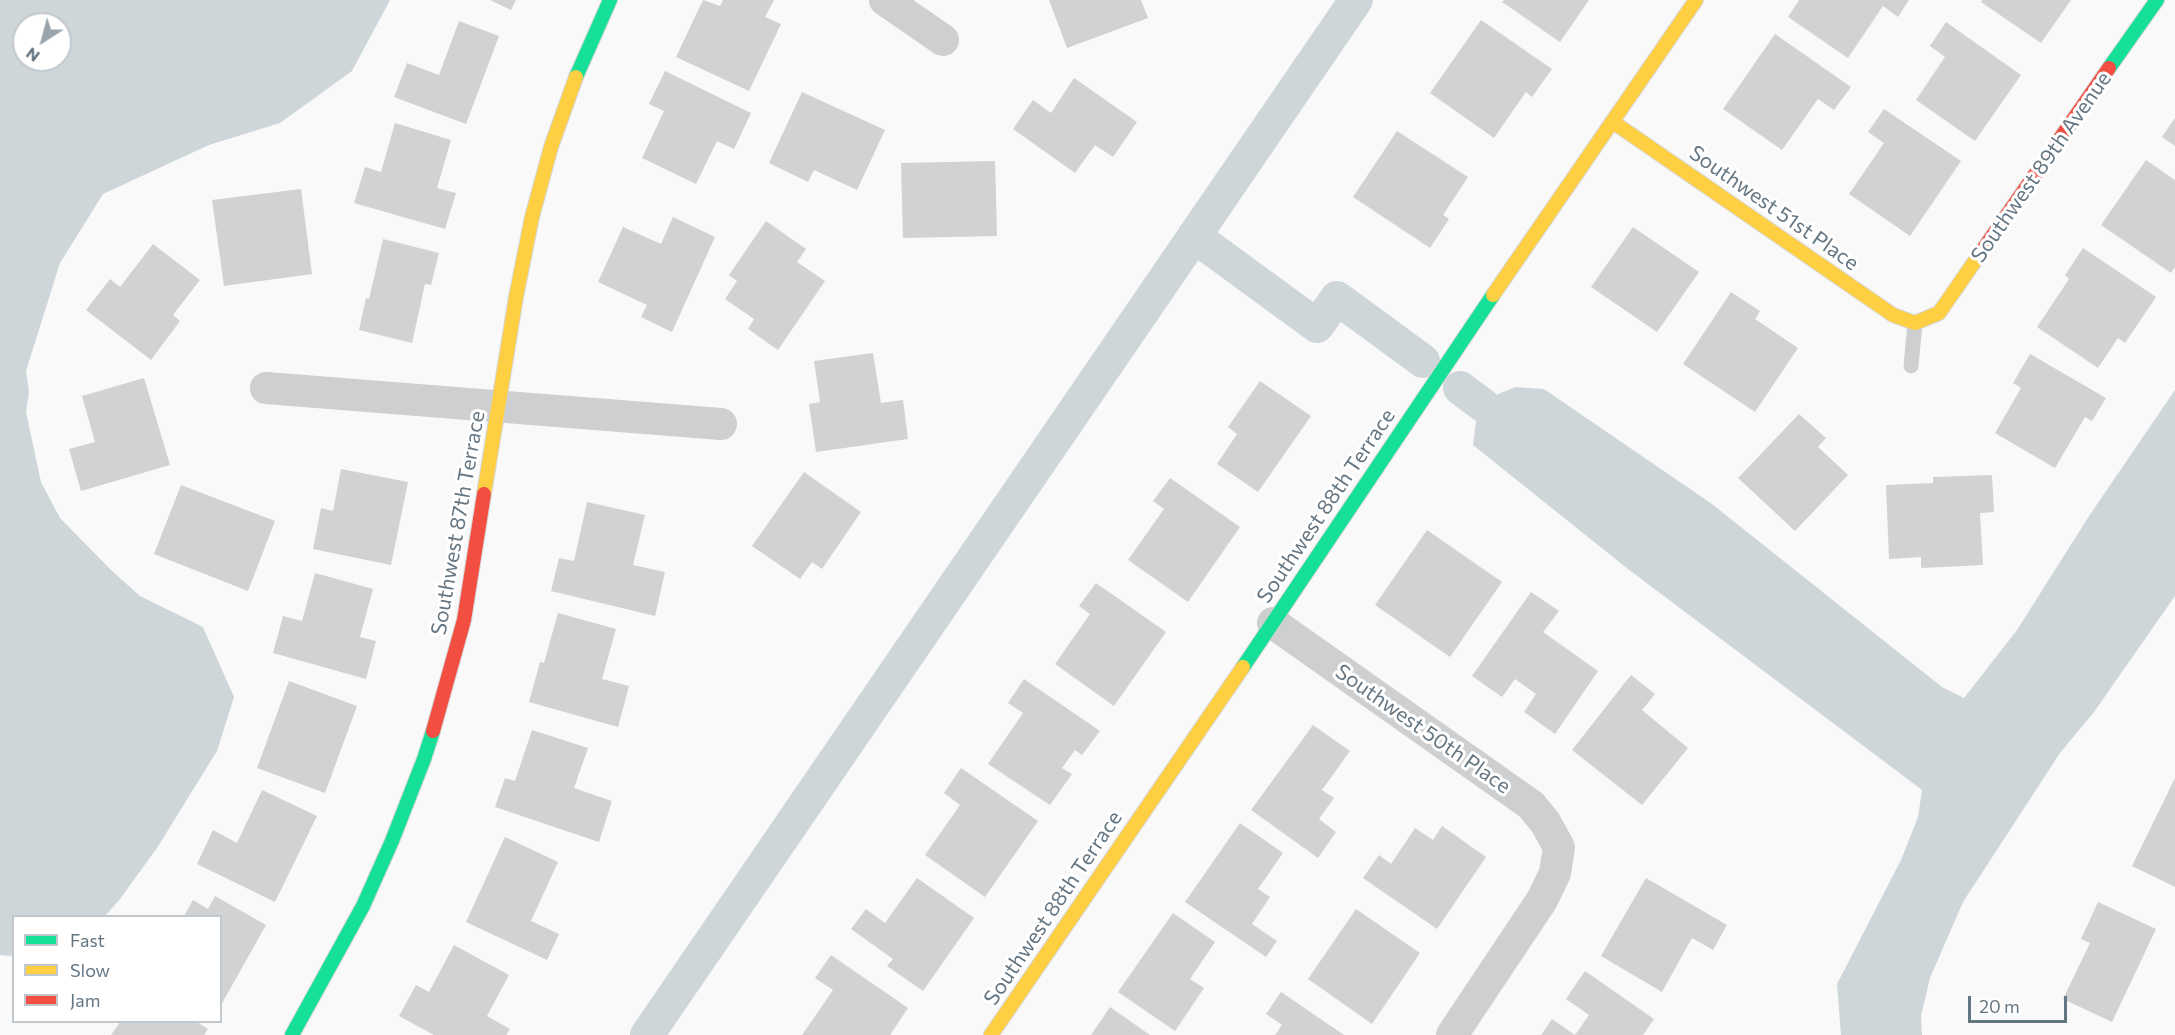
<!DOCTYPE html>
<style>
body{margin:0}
#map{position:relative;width:2175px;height:1035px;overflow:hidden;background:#f9f9f9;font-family:Commissioner,sans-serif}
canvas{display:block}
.legend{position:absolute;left:12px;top:915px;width:210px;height:108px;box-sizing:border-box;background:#fff;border:2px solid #c1c8cd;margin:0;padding:8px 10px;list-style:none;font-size:18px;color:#657683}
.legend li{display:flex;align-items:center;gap:12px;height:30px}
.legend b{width:30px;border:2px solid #c1c8cd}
.north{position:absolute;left:12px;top:12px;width:60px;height:60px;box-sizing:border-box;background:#fff;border:2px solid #c1c8cd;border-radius:50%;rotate:216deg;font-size:16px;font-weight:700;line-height:24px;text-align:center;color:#657683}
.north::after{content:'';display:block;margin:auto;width:21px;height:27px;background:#99a4ac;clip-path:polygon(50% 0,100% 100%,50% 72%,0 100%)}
.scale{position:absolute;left:1968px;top:996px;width:99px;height:27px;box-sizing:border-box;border:3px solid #657683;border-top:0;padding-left:8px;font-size:18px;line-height:21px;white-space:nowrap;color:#657683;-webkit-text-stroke:4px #fff;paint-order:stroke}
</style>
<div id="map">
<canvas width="2175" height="1035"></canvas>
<ul class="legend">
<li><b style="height:8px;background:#16e098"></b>Fast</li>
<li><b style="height:8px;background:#ffcf43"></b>Slow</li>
<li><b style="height:8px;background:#f24e42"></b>Jam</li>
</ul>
<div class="north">N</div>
<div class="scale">20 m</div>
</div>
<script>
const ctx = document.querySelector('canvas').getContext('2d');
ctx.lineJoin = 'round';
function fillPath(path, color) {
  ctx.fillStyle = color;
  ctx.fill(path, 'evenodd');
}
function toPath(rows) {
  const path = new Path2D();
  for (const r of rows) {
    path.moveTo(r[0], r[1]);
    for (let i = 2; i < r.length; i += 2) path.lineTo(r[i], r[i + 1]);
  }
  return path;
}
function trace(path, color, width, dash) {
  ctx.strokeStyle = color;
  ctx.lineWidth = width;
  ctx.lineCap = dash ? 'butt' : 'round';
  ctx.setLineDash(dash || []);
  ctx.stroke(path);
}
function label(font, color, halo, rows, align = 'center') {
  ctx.font = font + ' Commissioner,sans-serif';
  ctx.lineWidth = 6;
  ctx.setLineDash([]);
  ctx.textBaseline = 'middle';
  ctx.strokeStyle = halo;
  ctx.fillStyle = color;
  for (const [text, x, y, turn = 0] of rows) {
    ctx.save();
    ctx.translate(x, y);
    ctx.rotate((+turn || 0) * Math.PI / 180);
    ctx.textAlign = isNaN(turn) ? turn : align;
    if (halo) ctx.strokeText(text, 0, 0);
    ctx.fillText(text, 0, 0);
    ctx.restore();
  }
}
fillPath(toPath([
 [0,0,390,0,352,71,280,123,209,145,103,194,60,263,26,371,29,392,26,412,41,482,60,518,111,570,140,596,203,627,234,697,217,751,157,848,120,899,105,916,14,916,13,956,0,955],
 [24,24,60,24,60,60,24,60],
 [1515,387,1544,389,1712,504,1942,687,1964,698,2017,630,2091,513,2175,390,2175,596,2094,712,2060,753,1963,902,1930,978,1921,1016,1922,1035,1841,1035,1837,984,1901,860,1918,817,1922,790,1628,569,1473,445,1477,414,1489,398]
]), '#ced6d9');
trace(toPath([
 [1194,236,1317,326,1337,298,1423,361],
 [1460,388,1483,405],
 [647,1035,1356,0]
]), '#ced6d9', 34);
fillPath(toPath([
 [490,0,516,0,511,10],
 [703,0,720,6,723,0,774,0,765,17,781,24,749,91,676,57],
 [1049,0,1141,0,1148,18,1067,48],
 [1504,0,1589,0,1560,42,1502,2],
 [1799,0,1909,0,1898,17,1883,6,1848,58,1788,17],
 [1982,0,2071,0,2041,43,1981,2],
 [1481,20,1552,69,1532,97,1526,92,1494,138,1430,93],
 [459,21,499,36,466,124,394,97,407,63,439,75],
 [1946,22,2021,75,1975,141,1916,100,1945,57,1930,46],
 [1775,34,1851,87,1834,110,1818,99,1782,150,1723,109],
 [665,71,751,113,734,149,717,141,696,184,642,158,664,111,649,104],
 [1074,78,1137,122,1113,157,1095,145,1075,173,1013,129,1033,100,1051,113],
 [802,92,885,130,857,190,814,170,808,182,769,163],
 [1884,109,1961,161,1910,236,1849,194,1884,143,1868,132],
 [2175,118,2175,146,2162,137],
 [395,123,451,140,437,188,456,193,445,229,354,203,365,167,381,172],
 [1397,131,1468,177,1443,215,1449,219,1430,248,1353,197],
 [2146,160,2175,180,2175,267,2171,273,2101,225],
 [995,161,997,236,903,238,901,163],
 [301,189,312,274,224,286,212,200],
 [673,217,715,237,672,332,641,317,647,305,598,282,623,227,661,244],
 [766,221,806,249,797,262,825,281,778,350,748,329,754,319,725,299,737,281,729,275],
 [1633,227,1699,272,1657,332,1591,287],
 [383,239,439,253,431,285,425,284,412,343,359,330,366,298,369,299],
 [153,244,200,280,173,315,180,321,151,360,86,310,110,279,120,287],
 [2083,248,2156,297,2125,343,2118,338,2098,368,2037,327,2069,279,2065,275],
 [1731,292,1760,311,1755,319,1798,348,1755,412,1683,364],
 [873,353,881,403,903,400,908,439,816,452,809,404,820,402,814,361],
 [2030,354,2106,398,2092,421,2085,417,2055,468,1995,433,2021,388,2013,383],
 [144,378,170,465,81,491,69,449,95,442,82,396],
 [1260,381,1311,416,1258,492,1217,464,1237,434,1228,427],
 [1799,414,1826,438,1818,447,1848,475,1795,531,1738,478],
 [341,469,408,482,391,565,313,549,321,508,333,511],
 [804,472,861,512,822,569,812,562,800,579,752,546],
 [1992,475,1994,512,1980,513,1983,565,1921,568,1921,557,1889,559,1886,485,1933,483,1933,477],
 [1170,478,1240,527,1188,602,1128,560,1164,509,1153,501],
 [181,485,275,521,248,591,154,554],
 [587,502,645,515,633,565,665,572,655,616,551,591,559,558,574,561],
 [1427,530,1502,582,1450,657,1375,605],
 [315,573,373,589,360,637,376,641,366,679,273,653,283,616,302,621],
 [1096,583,1166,632,1114,706,1055,664,1090,614,1079,606],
 [1531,592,1559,611,1543,632,1598,671,1555,734,1524,712,1536,694,1515,679,1502,697,1472,676],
 [558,613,616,629,602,679,629,686,618,727,529,702,540,662,544,663],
 [1631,675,1655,694,1642,710,1688,748,1642,805,1572,750],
 [1024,679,1100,731,1082,755,1075,750,1062,768,1072,774,1050,805,988,764,1023,713,1008,703],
 [289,681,357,706,325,793,257,768],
 [1313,725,1350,751,1322,790,1334,798,1319,819,1336,832,1318,858,1251,810],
 [532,730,588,748,574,788,612,801,599,842,495,807,505,778,515,781],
 [961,768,1038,821,985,897,925,855,960,805,944,793],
 [2175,778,2175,887,2132,866],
 [262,790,317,816,275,902,197,864,213,830,237,843],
 [1240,823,1283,853,1258,889,1270,897,1252,924,1277,941,1266,957,1185,902],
 [1442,826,1486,857,1437,929,1363,878,1379,855,1391,864,1415,828,1433,840],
 [505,837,558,862,531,921,559,934,547,960,466,922],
 [917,878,974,918,923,991,887,966,893,959,851,929,866,909,885,923],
 [1646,878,1727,925,1713,950,1692,938,1662,992,1601,956],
 [215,896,266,925,220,1007,220,916,184,916,193,900,208,909],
 [2098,902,2156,929,2112,1022,2063,999,2090,943,2081,939],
 [1356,909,1420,953,1372,1024,1308,979],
 [1173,913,1215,942,1190,979,1204,988,1175,1031,1118,992],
 [454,945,509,975,487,1016,510,1029,506,1035,434,1035,399,1016,416,985,429,992],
 [831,955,908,1008,890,1035,802,1035,833,990,815,978],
 [1585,971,1654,1019,1643,1035,1575,1035,1589,1015,1566,999],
 [1281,992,1344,1035,1275,1035,1282,1025,1266,1014],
 [1110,1007,1150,1035,1091,1035],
 [1552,1019,1575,1035,1541,1035],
 [120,1022,197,1022,208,1029,204,1035,111,1035]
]), '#d0d2d3');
const fast = toPath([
 [2109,68,2157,0],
 [576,77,610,0],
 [1243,667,1493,295],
 [292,1035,363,906,392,841,424,759,433,731]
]);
const slow = toPath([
 [1613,122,1893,315,1915,323,1939,313,1984,248],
 [1493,295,1696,0],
 [484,494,516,297,532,217,551,147,576,77],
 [991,1035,1243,667]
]);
const jam = toPath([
 [1984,248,2109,68],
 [433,731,464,620,484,494]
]);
trace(fast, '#d5d6d7', 16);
trace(slow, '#d5d6d7', 16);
trace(jam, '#d5d6d7', 16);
trace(toPath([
 [1911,366,1915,323]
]), '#cecfd0', 15);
trace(toPath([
 [885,0,943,40],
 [266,388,721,424],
 [1273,623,1531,805,1545,822,1559,847,1555,873,1542,900,1452,1035]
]), '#cecfd0', 32);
trace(fast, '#16e098', 14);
trace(slow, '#ffcf43', 14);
trace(jam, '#f24e42', 14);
label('21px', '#657683', '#fff', [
 ["Southwest 89th Avenue",2041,167,-55],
 ["Southwest 51st Place",1774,208,35],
 ["Southwest 88th Terrace",1326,506,-56],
 ["Southwest 87th Terrace",458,523,-80],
 ["Southwest 50th Place",1423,729,35],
 ["Southwest 88th Terrace",1053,908,-56]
]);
</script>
